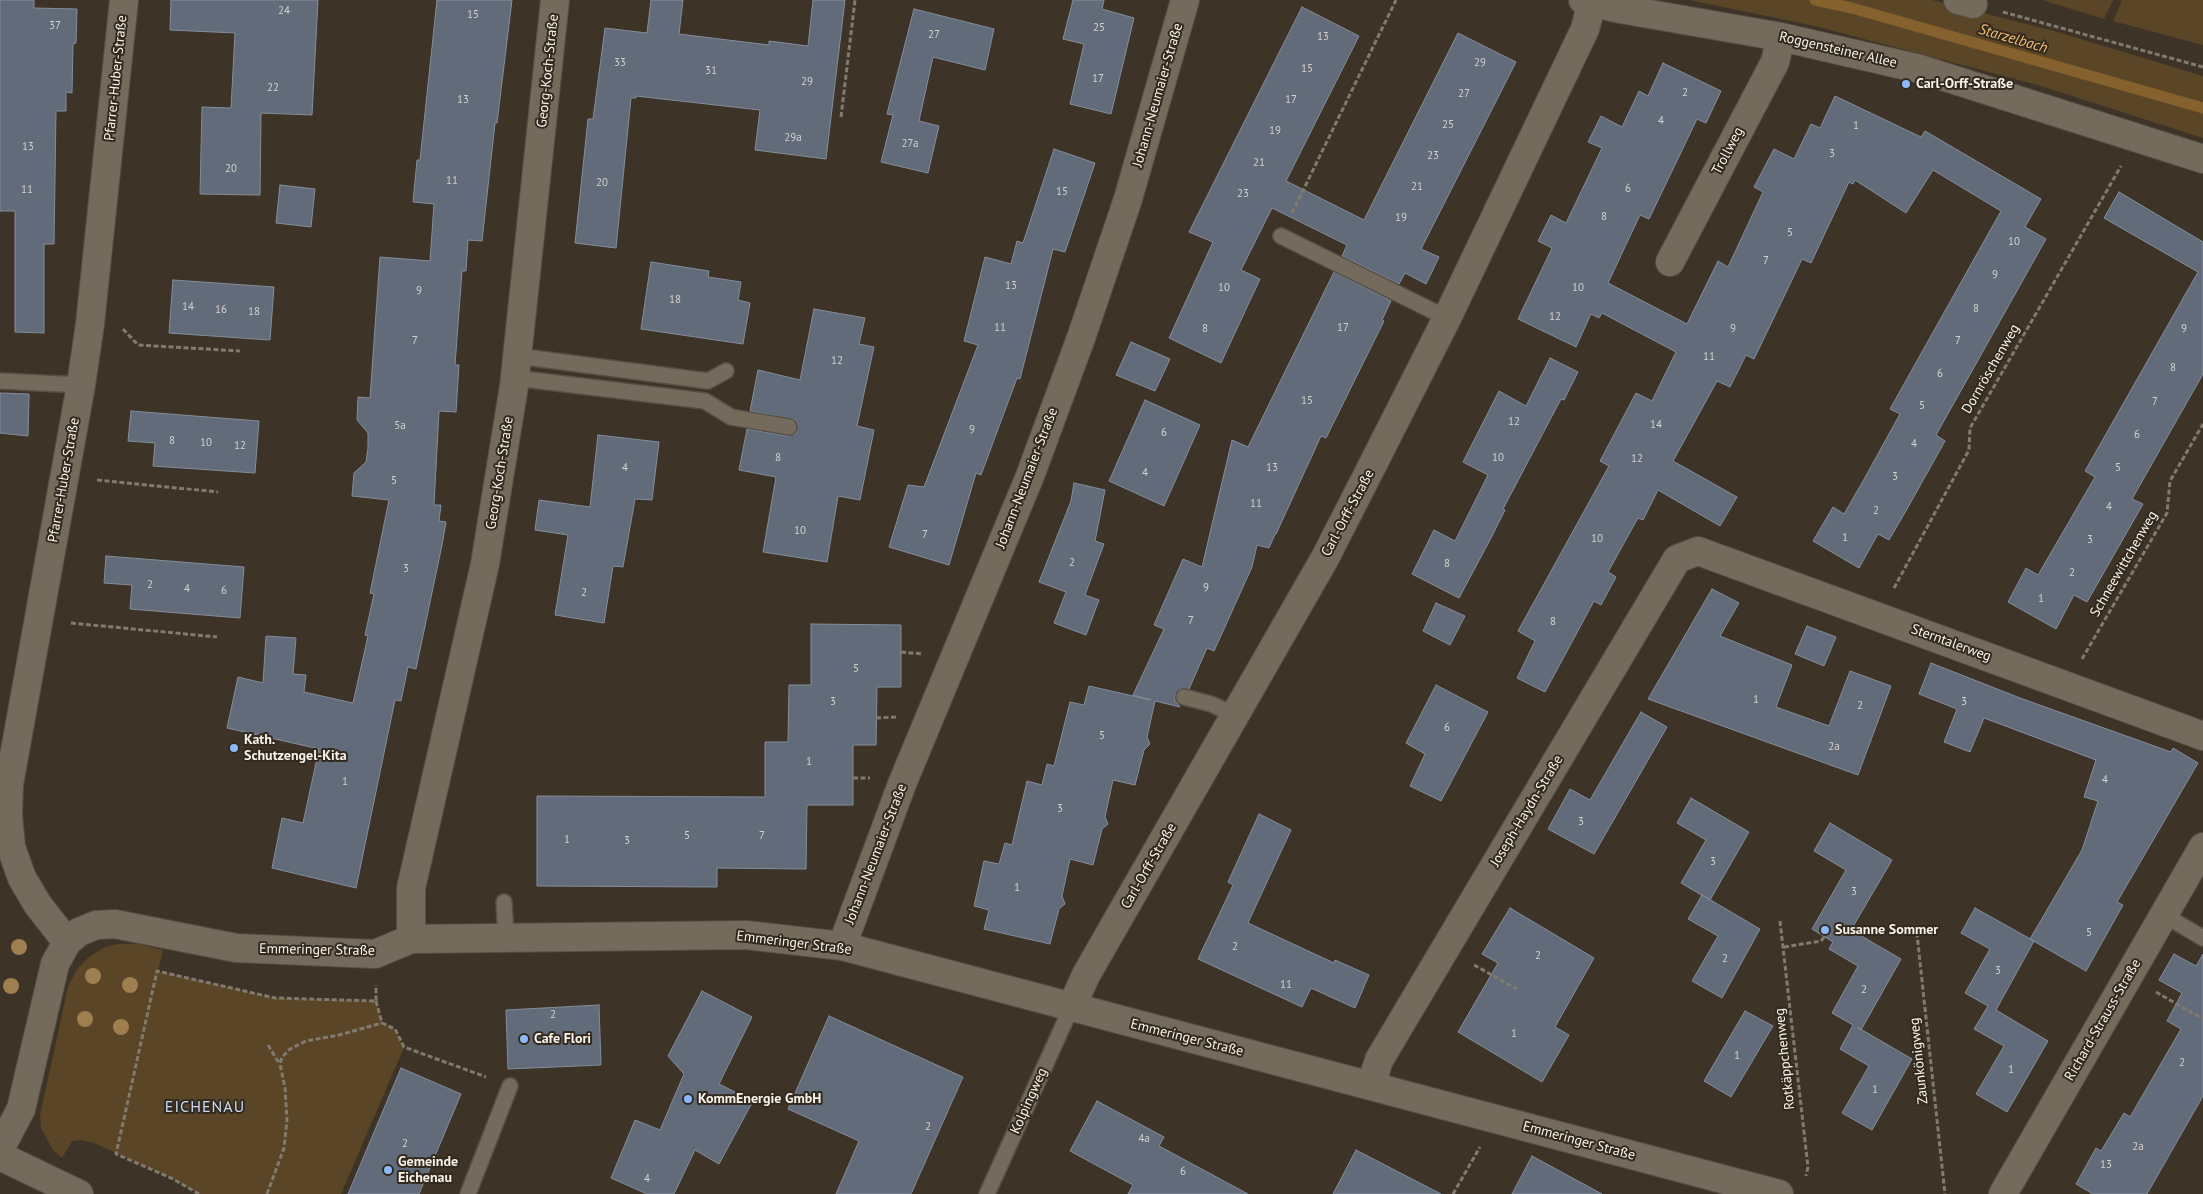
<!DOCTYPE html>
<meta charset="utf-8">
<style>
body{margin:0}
canvas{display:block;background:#3d3427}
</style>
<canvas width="2203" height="1194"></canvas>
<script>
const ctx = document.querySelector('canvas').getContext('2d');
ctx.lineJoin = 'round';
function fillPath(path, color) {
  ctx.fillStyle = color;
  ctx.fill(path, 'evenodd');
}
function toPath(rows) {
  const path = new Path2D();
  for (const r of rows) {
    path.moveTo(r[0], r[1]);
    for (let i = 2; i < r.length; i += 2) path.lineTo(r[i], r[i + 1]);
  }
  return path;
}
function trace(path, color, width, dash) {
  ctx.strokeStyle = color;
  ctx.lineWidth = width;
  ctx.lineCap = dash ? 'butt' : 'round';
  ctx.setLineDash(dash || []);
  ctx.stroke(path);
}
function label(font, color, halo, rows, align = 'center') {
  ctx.font = font + ' "PT Sans",sans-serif';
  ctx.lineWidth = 4;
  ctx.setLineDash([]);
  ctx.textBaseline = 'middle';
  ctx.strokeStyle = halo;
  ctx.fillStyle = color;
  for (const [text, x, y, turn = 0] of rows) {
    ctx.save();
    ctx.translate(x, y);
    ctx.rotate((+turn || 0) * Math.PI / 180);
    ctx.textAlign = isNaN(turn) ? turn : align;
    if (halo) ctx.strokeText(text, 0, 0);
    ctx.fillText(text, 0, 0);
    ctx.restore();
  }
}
fillPath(toPath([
 [1689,0,1932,0,2054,31,2203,76,2203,138,2038,85,1815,26],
 [2042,0,2113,0,2104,19],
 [2122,0,2203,0,2203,45,2113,21],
 [119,944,139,944,163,950,158,971,275,998,376,1001,382,1022,395,1029,404,1047,341,1194,199,1194,173,1179,94,1143,81,1140,72,1141,62,1158,53,1150,41,1128,40,1115,68,987,77,969,89,957,105,947]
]), '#5a4527');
trace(toPath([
 [1815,0,1852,8,2203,108]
]), '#84612d', 11);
const building = toPath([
 [0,0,34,0,34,8,77,9,76,43,73,44,72,93,66,92,66,111,56,111,54,244,44,244,44,333,15,332,15,211,0,211,0,0],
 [171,0,318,0,312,115,261,113,260,195,200,194,202,107,231,108,235,33,170,30,171,0],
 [437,0,512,0,497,123,495,123,482,241,468,240,466,271,462,271,455,365,459,365,456,412,439,411,434,505,441,505,439,521,446,522,442,545,416,669,408,667,401,701,395,700,356,888,272,868,282,818,303,823,319,749,227,728,238,677,263,683,266,636,296,638,293,674,306,675,304,692,353,703,368,636,365,635,374,594,370,593,389,500,352,496,354,473,366,462,368,448,368,433,357,420,358,397,370,398,380,257,430,261,434,204,413,202,417,160,420,160,437,0],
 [651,0,683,0,679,34,769,45,769,41,808,46,813,0,845,0,826,159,755,150,760,110,636,96,636,98,631,98,616,248,575,243,588,119,593,119,605,28,647,33,651,0],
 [1073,0,1104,0,1102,9,1134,18,1111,114,1070,104,1084,44,1063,39,1073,0],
 [1302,7,1359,36,1286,181,1364,220,1458,33,1516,62,1421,249,1439,257,1426,284,1405,273,1399,284,1342,256,1347,245,1272,208,1241,270,1260,279,1221,363,1169,338,1213,242,1189,232,1302,7],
 [914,9,994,29,985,70,933,57,919,121,939,126,928,173,881,162,893,115,887,114,914,9],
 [1663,63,1721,91,1706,123,1697,119,1649,219,1640,215,1608,283,1687,324,1718,261,1728,267,1763,192,1754,187,1774,149,1794,159,1811,124,1820,128,1835,96,1921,137,1925,131,2041,199,2025,227,2046,239,1936,435,1945,441,1907,509,1889,540,1878,534,1859,568,1813,541,1833,507,1844,514,1863,481,1900,414,1890,409,2001,211,1933,170,1906,213,1855,180,1853,184,1849,182,1811,263,1802,259,1754,359,1746,355,1730,387,1717,381,1673,461,1737,497,1720,526,1658,490,1643,520,1638,518,1608,572,1616,577,1601,605,1594,601,1545,692,1517,678,1535,641,1518,631,1609,466,1600,461,1636,393,1652,401,1676,352,1602,313,1599,318,1591,314,1576,347,1518,319,1552,248,1538,241,1551,215,1566,223,1602,148,1588,142,1601,116,1622,127,1639,91,1648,96,1663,63],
 [1054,149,1095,163,1065,252,1053,249,1020,379,1017,378,981,475,976,473,949,565,889,547,908,485,924,487,978,345,964,341,985,257,1011,264,1017,241,1023,243,1054,149],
 [280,185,315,189,311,227,276,223,280,185],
 [2119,192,2203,242,2203,374,2132,499,2143,504,2087,602,2074,595,2056,629,2008,602,2026,568,2038,575,2095,477,2085,471,2198,272,2104,218,2119,192],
 [651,262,709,271,708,277,741,282,738,300,750,303,743,344,641,329,651,262],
 [1334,272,1391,301,1382,320,1384,321,1326,438,1321,436,1276,534,1275,534,1269,548,1257,545,1252,567,1214,651,1207,648,1189,689,1181,688,1175,694,1175,700,1180,707,1155,701,1147,737,1150,744,1144,750,1135,785,1113,780,1105,817,1108,824,1102,829,1093,865,1070,859,1062,896,1065,904,1059,909,1050,944,984,929,989,910,974,906,984,861,999,864,1005,843,1012,845,1027,781,1042,785,1047,764,1054,766,1070,702,1084,705,1089,686,1151,700,1133,695,1164,629,1154,625,1183,559,1202,567,1232,440,1248,447,1334,272],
 [173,280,274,287,270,340,169,333,173,280],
 [814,309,865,318,859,344,874,347,857,426,874,430,860,500,838,496,827,562,763,552,776,477,739,470,747,429,787,436,796,433,798,424,795,420,750,411,758,370,800,380,814,309],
 [1131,342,1170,359,1155,391,1116,375,1131,342],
 [1550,358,1578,372,1564,400,1561,399,1503,509,1505,510,1491,538,1459,598,1412,574,1434,530,1455,541,1488,475,1463,462,1499,391,1526,406,1550,358],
 [0,393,29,394,28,436,0,433,0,393],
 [1145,400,1200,425,1164,506,1109,481,1145,400],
 [131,411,259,421,255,473,153,466,155,443,128,441,131,411],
 [598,435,659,442,652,500,635,499,623,567,613,566,604,623,555,615,568,535,535,530,539,500,590,507,598,435],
 [1074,483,1105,490,1095,541,1104,544,1085,595,1099,600,1086,635,1054,623,1066,592,1039,582,1071,501,1074,483],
 [106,556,244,567,240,618,130,609,132,585,104,583,106,556],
 [1712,589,1739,603,1720,636,1792,665,1776,707,1829,726,1850,671,1891,686,1858,775,1648,699,1712,589],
 [1436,603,1465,616,1450,645,1423,631,1436,603],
 [811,624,901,625,901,687,877,687,876,745,853,745,853,805,807,805,806,869,717,868,717,887,537,886,537,796,765,797,765,742,788,742,789,685,811,685,811,624],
 [1807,626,1836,637,1824,666,1795,654,1807,626],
 [1931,663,2020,698,2171,752,2173,748,2198,763,2117,902,2123,905,2086,971,2030,939,2082,850,2098,801,2084,797,2096,760,1984,718,1970,752,1944,742,1957,709,1919,694,1931,663],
 [1436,685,1488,712,1441,801,1410,786,1425,754,1406,743,1436,685],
 [1641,712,1667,727,1594,854,1548,829,1570,789,1590,800,1641,712],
 [1691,798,1749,832,1710,900,1681,883,1706,840,1677,823,1691,798],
 [1259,814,1291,830,1248,923,1334,963,1335,960,1369,975,1355,1008,1311,988,1302,1007,1198,959,1233,885,1228,882,1259,814],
 [1830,823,1892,860,1851,930,1901,959,1861,1030,1857,1027,1912,1059,1872,1130,1842,1113,1869,1066,1840,1049,1853,1025,1832,1013,1858,966,1829,949,1833,942,1812,929,1846,870,1814,851,1830,823],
 [1702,895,1760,929,1722,998,1692,981,1718,936,1688,919,1702,895],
 [1510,908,1594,958,1555,1027,1569,1035,1542,1082,1458,1032,1498,963,1482,954,1510,908],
 [1975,908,2034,941,1996,1010,2048,1041,2007,1112,1976,1094,2004,1046,1974,1029,1988,1006,1965,993,1990,949,1961,933,1975,908],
 [2174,954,2196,966,2203,954,2203,1096,2147,1194,2093,1194,2076,1184,2096,1148,2101,1151,2124,1113,2130,1117,2181,1029,2167,1021,2182,993,2159,980,2174,954],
 [702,991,752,1017,719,1084,753,1101,719,1164,695,1150,674,1194,647,1194,611,1178,635,1120,660,1130,684,1074,668,1056,702,991],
 [599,1005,601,1065,508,1069,506,1010,599,1005],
 [1745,1011,1773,1026,1731,1097,1704,1081,1745,1011],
 [829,1016,963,1077,911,1194,836,1194,859,1141,788,1109,829,1016],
 [401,1068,461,1094,419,1194,348,1194,401,1068],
 [1097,1101,1164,1137,1159,1146,1248,1194,1128,1194,1133,1185,1070,1151,1097,1101],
 [1356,1150,1441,1194,1333,1194,1356,1150],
 [1532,1156,1602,1194,1512,1194,1532,1156]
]);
fillPath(building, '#626b79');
trace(building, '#848d9c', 1);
const service = toPath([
 [1281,236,1447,318],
 [517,356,708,381,726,371],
 [515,378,705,401,731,417,789,427],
 [0,381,81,385],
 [1184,697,1211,704,1235,715],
 [504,902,506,938],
 [2164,915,2203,938],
 [468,1194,510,1086],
 [987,1194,1071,1008]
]);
const minor = toPath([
 [1583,0,1615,8,1781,37,1920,69,2203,159],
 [1958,0,1973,4],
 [1670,262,1775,62,1781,37],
 [411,939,411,888,485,564,514,386,555,0],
 [67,942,38,905,22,878,11,847,8,815,9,784,81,385,90,324,124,0],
 [842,946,902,784,1030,476,1081,338,1128,199,1185,0],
 [1071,1008,1086,975,1325,558,1372,466,1447,318,1585,29,1592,2],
 [1371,1085,1379,1060,1677,559,1698,551,2203,736],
 [0,1149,21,1109,55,964,67,942,79,932,96,925,115,924,236,948,375,954,411,939,746,935,842,946,1779,1194],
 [2003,1194,2203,847]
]);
const secondary = toPath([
 [0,1156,79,1194]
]);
trace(service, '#564f45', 18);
trace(minor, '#564f45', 30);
trace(secondary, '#564f45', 30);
trace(toPath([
 [2003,12,2203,67],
 [841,117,855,0],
 [1292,213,1396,0],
 [123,329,138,345,240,351],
 [97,480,218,492],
 [1894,588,1969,450,1970,428,2121,166],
 [71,623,217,637],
 [901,652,923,654],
 [2082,659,2167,513,2170,481,2203,424],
 [876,718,896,717],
 [853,778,870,778],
 [1780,921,1808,1167,1806,1176],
 [1916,925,1945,1194],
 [1784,947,1821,941,1824,937],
 [1474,965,1517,989],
 [2156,992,2203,1019],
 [376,1001,382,1023,395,1029,404,1047,486,1077],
 [268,1045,279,1063],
 [199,1194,173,1179,116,1154,157,971,275,998,376,1001,376,985],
 [267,1194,284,1148,287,1120,285,1088,280,1064,282,1057,290,1049,306,1041,339,1035,382,1023],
 [1453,1194,1480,1147]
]), '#817a6e', 3, [5, 2.5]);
trace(service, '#756b5d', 15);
trace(minor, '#756b5d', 28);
trace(secondary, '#756b5d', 28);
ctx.fillStyle = '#9f7e4f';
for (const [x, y] of [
 [19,947],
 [93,976],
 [130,985],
 [11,986],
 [85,1019],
 [121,1027]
]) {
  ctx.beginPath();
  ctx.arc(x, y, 8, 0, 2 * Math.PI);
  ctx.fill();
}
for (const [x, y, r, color] of [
 [1906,84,5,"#8db9fc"],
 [234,748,5,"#8db9fc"],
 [1825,930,5,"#8db9fc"],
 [524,1039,5,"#8db9fc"],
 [688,1099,5,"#8db9fc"],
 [388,1170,5,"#8db9fc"]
]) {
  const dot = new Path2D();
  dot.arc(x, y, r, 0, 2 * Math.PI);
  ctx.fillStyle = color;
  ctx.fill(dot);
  trace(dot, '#322a1e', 2);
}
label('11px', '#d3d1ce', null, [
 ["24",284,11],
 ["15",473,15],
 ["37",55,26],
 ["25",1099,28],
 ["27",934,35],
 ["13",1323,37],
 ["33",620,63],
 ["29",1480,63],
 ["15",1307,69],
 ["31",711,71],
 ["17",1098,79],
 ["29",807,82],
 ["22",273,88],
 ["2",1685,93],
 ["27",1464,94],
 ["13",463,100],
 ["17",1291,100],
 ["4",1661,121],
 ["25",1448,125],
 ["1",1856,126],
 ["19",1275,131],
 ["29a",793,138],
 ["27a",910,144],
 ["13",28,147],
 ["3",1832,154],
 ["23",1433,156],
 ["21",1259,163],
 ["20",231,169],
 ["11",452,181],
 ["20",602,183],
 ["21",1417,187],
 ["6",1628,189],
 ["11",27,190],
 ["15",1062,192],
 ["23",1243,194],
 ["8",1604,217],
 ["19",1401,218],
 ["5",1790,233],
 ["10",2014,242],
 ["7",1766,261],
 ["9",1995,275],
 ["13",1011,286],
 ["10",1224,288],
 ["10",1578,288],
 ["9",419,291],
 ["18",675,300],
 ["14",188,307],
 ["8",1976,309],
 ["16",221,310],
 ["18",254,312],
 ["12",1555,317],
 ["11",1000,328],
 ["17",1343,328],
 ["8",1205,329],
 ["9",1733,329],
 ["9",2184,329],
 ["7",415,341],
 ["7",1958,341],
 ["11",1709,357],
 ["12",837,361],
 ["8",2173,368],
 ["6",1940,374],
 ["15",1307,401],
 ["7",2155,402],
 ["5",1922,406],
 ["12",1514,422],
 ["14",1656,425],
 ["5a",400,426],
 ["9",972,430],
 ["6",1164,433],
 ["6",2137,435],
 ["8",172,441],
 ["10",206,443],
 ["4",1914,444],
 ["12",240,446],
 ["8",778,458],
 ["10",1498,458],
 ["12",1637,459],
 ["4",625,468],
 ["13",1272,468],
 ["5",2118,468],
 ["4",1145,473],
 ["3",1895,477],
 ["5",394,481],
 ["11",1256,504],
 ["4",2109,507],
 ["2",1876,511],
 ["10",800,531],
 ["7",925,535],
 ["1",1845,538],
 ["10",1597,539],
 ["3",2090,540],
 ["2",1072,563],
 ["8",1447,564],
 ["3",406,569],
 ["2",2072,573],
 ["2",150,585],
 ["9",1206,588],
 ["4",187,589],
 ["6",224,591],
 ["2",584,593],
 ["1",2041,599],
 ["7",1191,621],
 ["8",1553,622],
 ["5",856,669],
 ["1",1756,700],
 ["3",833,702],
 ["3",1964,702],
 ["2",1860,706],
 ["6",1447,728],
 ["5",1102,736],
 ["2a",1834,747],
 ["1",809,762],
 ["4",2105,780],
 ["1",345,782],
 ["3",1060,809],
 ["3",1581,822],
 ["5",687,836],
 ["7",762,836],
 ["1",567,840],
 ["3",627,841],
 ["3",1713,862],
 ["1",1017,888],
 ["3",1854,892],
 ["5",2089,933],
 ["2",1235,947],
 ["2",1538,956],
 ["2",1725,959],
 ["3",1998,971],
 ["11",1286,985],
 ["2",1864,990],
 ["2",553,1015],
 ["1",1514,1034],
 ["1",1737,1056],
 ["2",2182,1063],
 ["1",2011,1070],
 ["1",1875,1090],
 ["2",928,1127],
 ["4a",1144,1139],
 ["2",405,1144],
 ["2a",2138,1147],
 ["13",2106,1165],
 ["6",1183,1172],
 ["4",647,1179]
]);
label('14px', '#f9f3eb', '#322a1e', [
 ["Roggensteiner Allee",1838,50,13],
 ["Georg-Koch-Straße",548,71,-84],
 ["Pfarrer-Huber-Straße",116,78,-84],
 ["Johann-Neumaier-Straße",1158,95,-74],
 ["Trollweg",1728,151,-62],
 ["Dornröschenweg",1991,369,-60],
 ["Georg-Koch-Straße",500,473,-81],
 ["Johann-Neumaier-Straße",1027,478,-69],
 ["Pfarrer-Huber-Straße",64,480,-80],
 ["Carl-Orff-Straße",1348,513,-62],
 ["Schneewittchenweg",2124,564,-60],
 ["Sterntalerweg",1951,643,20],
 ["Joseph-Haydn-Straße",1527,811,-59],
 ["Johann-Neumaier-Straße",876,854,-69],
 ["Carl-Orff-Straße",1149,866,-60],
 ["Emmeringer Straße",794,943,7],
 ["Emmeringer Straße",317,950,1],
 ["Richard-Strauss-Straße",2103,1020,-60],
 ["Emmeringer Straße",1187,1038,14],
 ["Rotkäppchenweg",1785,1059,-96],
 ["Zaunkönigweg",1919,1061,-96],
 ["Kolpingweg",1029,1101,-66],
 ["Emmeringer Straße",1579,1141,15]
]);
label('bold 14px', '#f9f3eb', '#322a1e', [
 ["Carl-Orff-Straße",1916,84],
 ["Kath.",244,740],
 ["Schutzengel-Kita",244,756],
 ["Susanne Sommer",1835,930],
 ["Cafe Flori",534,1039],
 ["KommEnergie GmbH",698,1099],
 ["Gemeinde",398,1162],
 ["Eichenau",398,1178]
], 'left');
label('italic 15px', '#f4bf73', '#322a1e', [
 ["Starzelbach",2013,39,16]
]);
ctx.letterSpacing = '1px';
label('16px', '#c9d9f3', '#322a1e', [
 ["EICHENAU",205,1107]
]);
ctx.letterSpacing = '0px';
</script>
